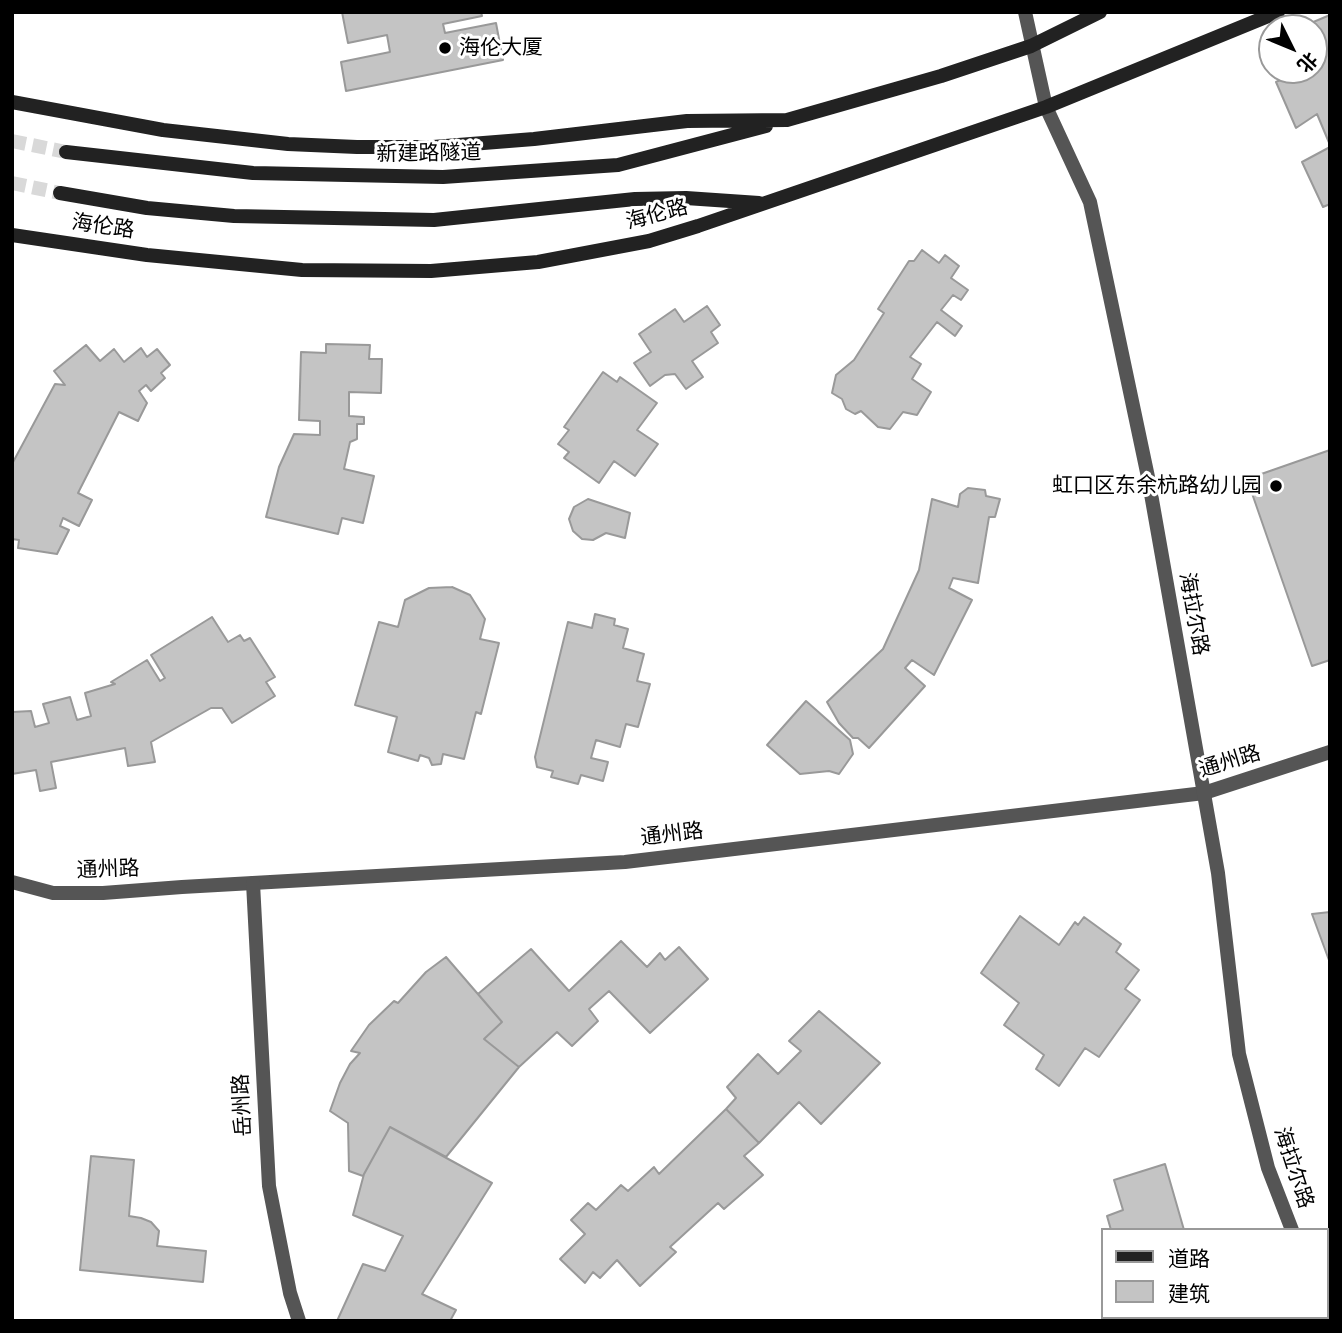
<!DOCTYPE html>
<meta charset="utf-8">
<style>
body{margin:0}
#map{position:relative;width:1342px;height:1333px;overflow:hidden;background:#fff;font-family:Helvetica,"Noto Sans SC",sans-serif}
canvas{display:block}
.frame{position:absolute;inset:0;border:14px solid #000;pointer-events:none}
.legend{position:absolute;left:1101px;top:1228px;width:228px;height:91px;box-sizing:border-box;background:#fff;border:2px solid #999;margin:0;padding:9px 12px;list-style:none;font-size:21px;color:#000}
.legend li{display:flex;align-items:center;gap:14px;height:35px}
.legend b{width:35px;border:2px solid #999}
.north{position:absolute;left:1258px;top:14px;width:70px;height:70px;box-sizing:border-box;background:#fff;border:2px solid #999;border-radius:50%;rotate:133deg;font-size:19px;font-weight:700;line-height:28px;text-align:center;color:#000}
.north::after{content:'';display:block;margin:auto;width:24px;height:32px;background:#000;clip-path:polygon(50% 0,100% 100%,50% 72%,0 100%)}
</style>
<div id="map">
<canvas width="1342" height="1333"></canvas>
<div class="frame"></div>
<ul class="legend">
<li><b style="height:9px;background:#222"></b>道路</li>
<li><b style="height:19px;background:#c4c4c4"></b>建筑</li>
</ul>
<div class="north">北</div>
</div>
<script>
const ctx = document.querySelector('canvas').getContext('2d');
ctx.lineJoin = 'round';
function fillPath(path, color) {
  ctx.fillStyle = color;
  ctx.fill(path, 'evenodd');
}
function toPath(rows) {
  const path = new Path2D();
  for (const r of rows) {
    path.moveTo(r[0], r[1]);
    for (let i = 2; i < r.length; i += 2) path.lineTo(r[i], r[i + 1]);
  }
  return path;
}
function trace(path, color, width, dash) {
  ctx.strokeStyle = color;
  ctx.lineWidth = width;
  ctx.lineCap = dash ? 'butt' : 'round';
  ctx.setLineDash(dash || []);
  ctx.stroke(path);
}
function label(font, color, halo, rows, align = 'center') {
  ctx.font = font + ' Helvetica,"Noto Sans SC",sans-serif';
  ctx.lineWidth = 6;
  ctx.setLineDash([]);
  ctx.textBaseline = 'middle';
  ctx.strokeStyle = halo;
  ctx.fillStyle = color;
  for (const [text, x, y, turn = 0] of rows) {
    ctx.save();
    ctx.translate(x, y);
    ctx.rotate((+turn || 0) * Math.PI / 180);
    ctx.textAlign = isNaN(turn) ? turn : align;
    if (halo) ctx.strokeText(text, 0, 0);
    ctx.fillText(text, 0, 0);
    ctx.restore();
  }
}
const building = toPath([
 [342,12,481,12,482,16,443,24,445,33,496,23,503,60,346,91,341,62,390,52,387,35,348,43,342,12],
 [1330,15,1330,145,1317,114,1296,128,1276,82,1293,74,1291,70,1314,70,1314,28,1299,28,1330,15],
 [1330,147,1330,204,1323,207,1302,162,1330,147],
 [922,250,939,263,945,255,959,266,951,278,968,290,961,300,953,295,941,310,962,326,955,336,937,322,910,357,921,364,912,379,931,392,917,415,903,412,890,429,878,427,861,411,855,414,846,409,842,399,832,393,836,375,854,360,884,313,878,309,909,261,914,261,922,250],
 [707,306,720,325,711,332,718,343,692,361,703,377,686,389,675,374,665,375,650,386,634,363,651,352,639,334,675,309,684,322,707,306],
 [326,344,370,345,369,359,382,359,381,393,349,392,349,416,364,417,364,424,357,424,357,439,350,442,344,469,374,476,363,523,342,518,338,534,266,517,279,467,294,434,320,435,320,421,299,420,301,352,326,353,326,344],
 [86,345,100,361,114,349,124,362,141,348,147,357,157,349,170,365,161,373,165,378,151,391,146,385,139,391,147,403,138,421,119,412,78,493,92,500,79,526,63,518,60,526,69,530,57,554,18,548,19,540,12,539,12,464,55,384,65,385,54,371,86,345],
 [603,372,617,382,620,377,657,403,637,430,658,444,635,476,614,461,599,483,564,458,569,452,558,444,569,430,564,427,603,372],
 [1330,450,1330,660,1312,666,1247,479,1330,450],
 [968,488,985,490,986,496,1000,499,995,517,989,517,978,583,953,578,949,588,972,600,934,675,912,660,905,668,925,686,869,748,858,738,853,738,839,723,827,702,883,649,919,570,932,499,958,507,960,494,968,488],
 [588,499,630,513,625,538,606,533,593,540,582,539,573,531,569,519,574,507,588,499],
 [452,587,470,595,485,619,480,639,499,643,481,714,476,712,464,759,443,754,441,764,432,765,429,758,420,755,418,761,388,752,397,717,355,705,379,622,398,627,405,600,429,588,452,587],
 [595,614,615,619,614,625,628,629,623,648,644,654,637,681,650,684,638,727,626,724,620,747,596,740,591,758,608,762,603,781,581,775,578,784,551,777,553,771,537,767,535,757,568,622,592,628,595,614],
 [212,617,228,642,240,635,244,641,250,638,275,677,266,682,275,696,232,723,222,708,211,708,151,742,155,762,128,766,125,748,51,762,56,788,40,791,36,770,12,774,12,712,31,711,35,727,49,723,43,704,70,697,77,720,91,716,85,693,115,684,111,682,147,660,160,681,165,678,151,655,212,617],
 [806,701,850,740,853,754,839,774,829,771,800,774,767,745,806,701],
 [1330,912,1330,963,1312,914,1330,912],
 [1020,916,1059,945,1075,922,1078,925,1084,917,1121,944,1116,952,1139,970,1125,989,1140,1000,1099,1057,1085,1048,1059,1086,1036,1069,1044,1055,1004,1025,1019,1003,981,973,1020,916],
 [621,941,647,967,660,953,665,960,679,947,708,979,650,1033,609,991,589,1009,598,1021,572,1046,557,1032,519,1067,484,1039,502,1022,478,994,531,949,569,991,621,941],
 [446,957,502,1022,484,1039,519,1067,446,1157,390,1127,363,1176,349,1171,348,1123,330,1111,340,1083,350,1064,360,1053,351,1051,369,1025,394,1001,398,1003,426,972,446,957],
 [819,1011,880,1063,821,1124,799,1102,759,1143,726,1109,736,1098,727,1087,758,1054,778,1074,801,1051,789,1041,819,1011],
 [726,1109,759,1143,744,1156,763,1175,724,1209,718,1203,670,1247,676,1252,640,1286,617,1260,600,1278,593,1272,585,1283,560,1259,585,1234,571,1220,588,1203,596,1210,621,1185,628,1191,654,1167,659,1174,726,1109],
 [390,1127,492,1183,422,1294,456,1310,450,1321,337,1321,363,1264,385,1271,403,1236,353,1215,364,1174,390,1127],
 [91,1156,134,1160,129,1216,141,1218,151,1222,159,1231,157,1246,206,1251,203,1282,80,1270,91,1156],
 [1165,1164,1184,1230,1111,1230,1107,1216,1123,1210,1114,1180,1165,1164],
 [1115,1317,1189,1317,1188,1321,1113,1321,1115,1317]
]);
fillPath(building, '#c4c4c4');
trace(building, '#999', 2);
trace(toPath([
 [12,141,66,152],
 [12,183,60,193]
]), '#d9d9d9', 14, [14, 7]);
trace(toPath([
 [12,882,53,893,103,893,182,887,625,862,1204,793,1330,752]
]), '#555', 14);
trace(toPath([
 [1025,12,1046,107,1090,202,1148,477,1218,873,1239,1054,1268,1168,1292,1230],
 [253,883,269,1186,290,1293,299,1321],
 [1326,1307,1330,1314]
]), '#555', 14);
trace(toPath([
 [12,102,163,130,288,144,357,147,433,147,534,139,687,121,787,120,941,76,1031,46,1100,12],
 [66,152,253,173,443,177,618,165,766,126],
 [60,193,147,208,234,216,434,220,635,199,686,198,759,203],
 [12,235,147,255,302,270,431,271,538,262,649,241,698,226,1046,107,1278,12]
]), '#222', 14);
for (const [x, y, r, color] of [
 [445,48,7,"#000"],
 [1276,486,7,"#000"]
]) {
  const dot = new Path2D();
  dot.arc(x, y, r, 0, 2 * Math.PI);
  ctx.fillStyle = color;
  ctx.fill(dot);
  trace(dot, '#fff', 2.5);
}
label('21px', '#000', '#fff', [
 ["海伦大厦",459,48],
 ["虹口区东余杭路幼儿园",1262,486,"right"]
], 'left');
label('21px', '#000', '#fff', [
 ["新建路隧道",429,154,-1],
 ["海伦路",657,215,-15],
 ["海伦路",103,227,8],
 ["海拉尔路",1193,614,80],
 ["通州路",1230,762,-17],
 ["通州路",672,835,-7],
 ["通州路",108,870,-2],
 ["岳州路",243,1105,-93],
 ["海拉尔路",1293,1168,72]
]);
</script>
